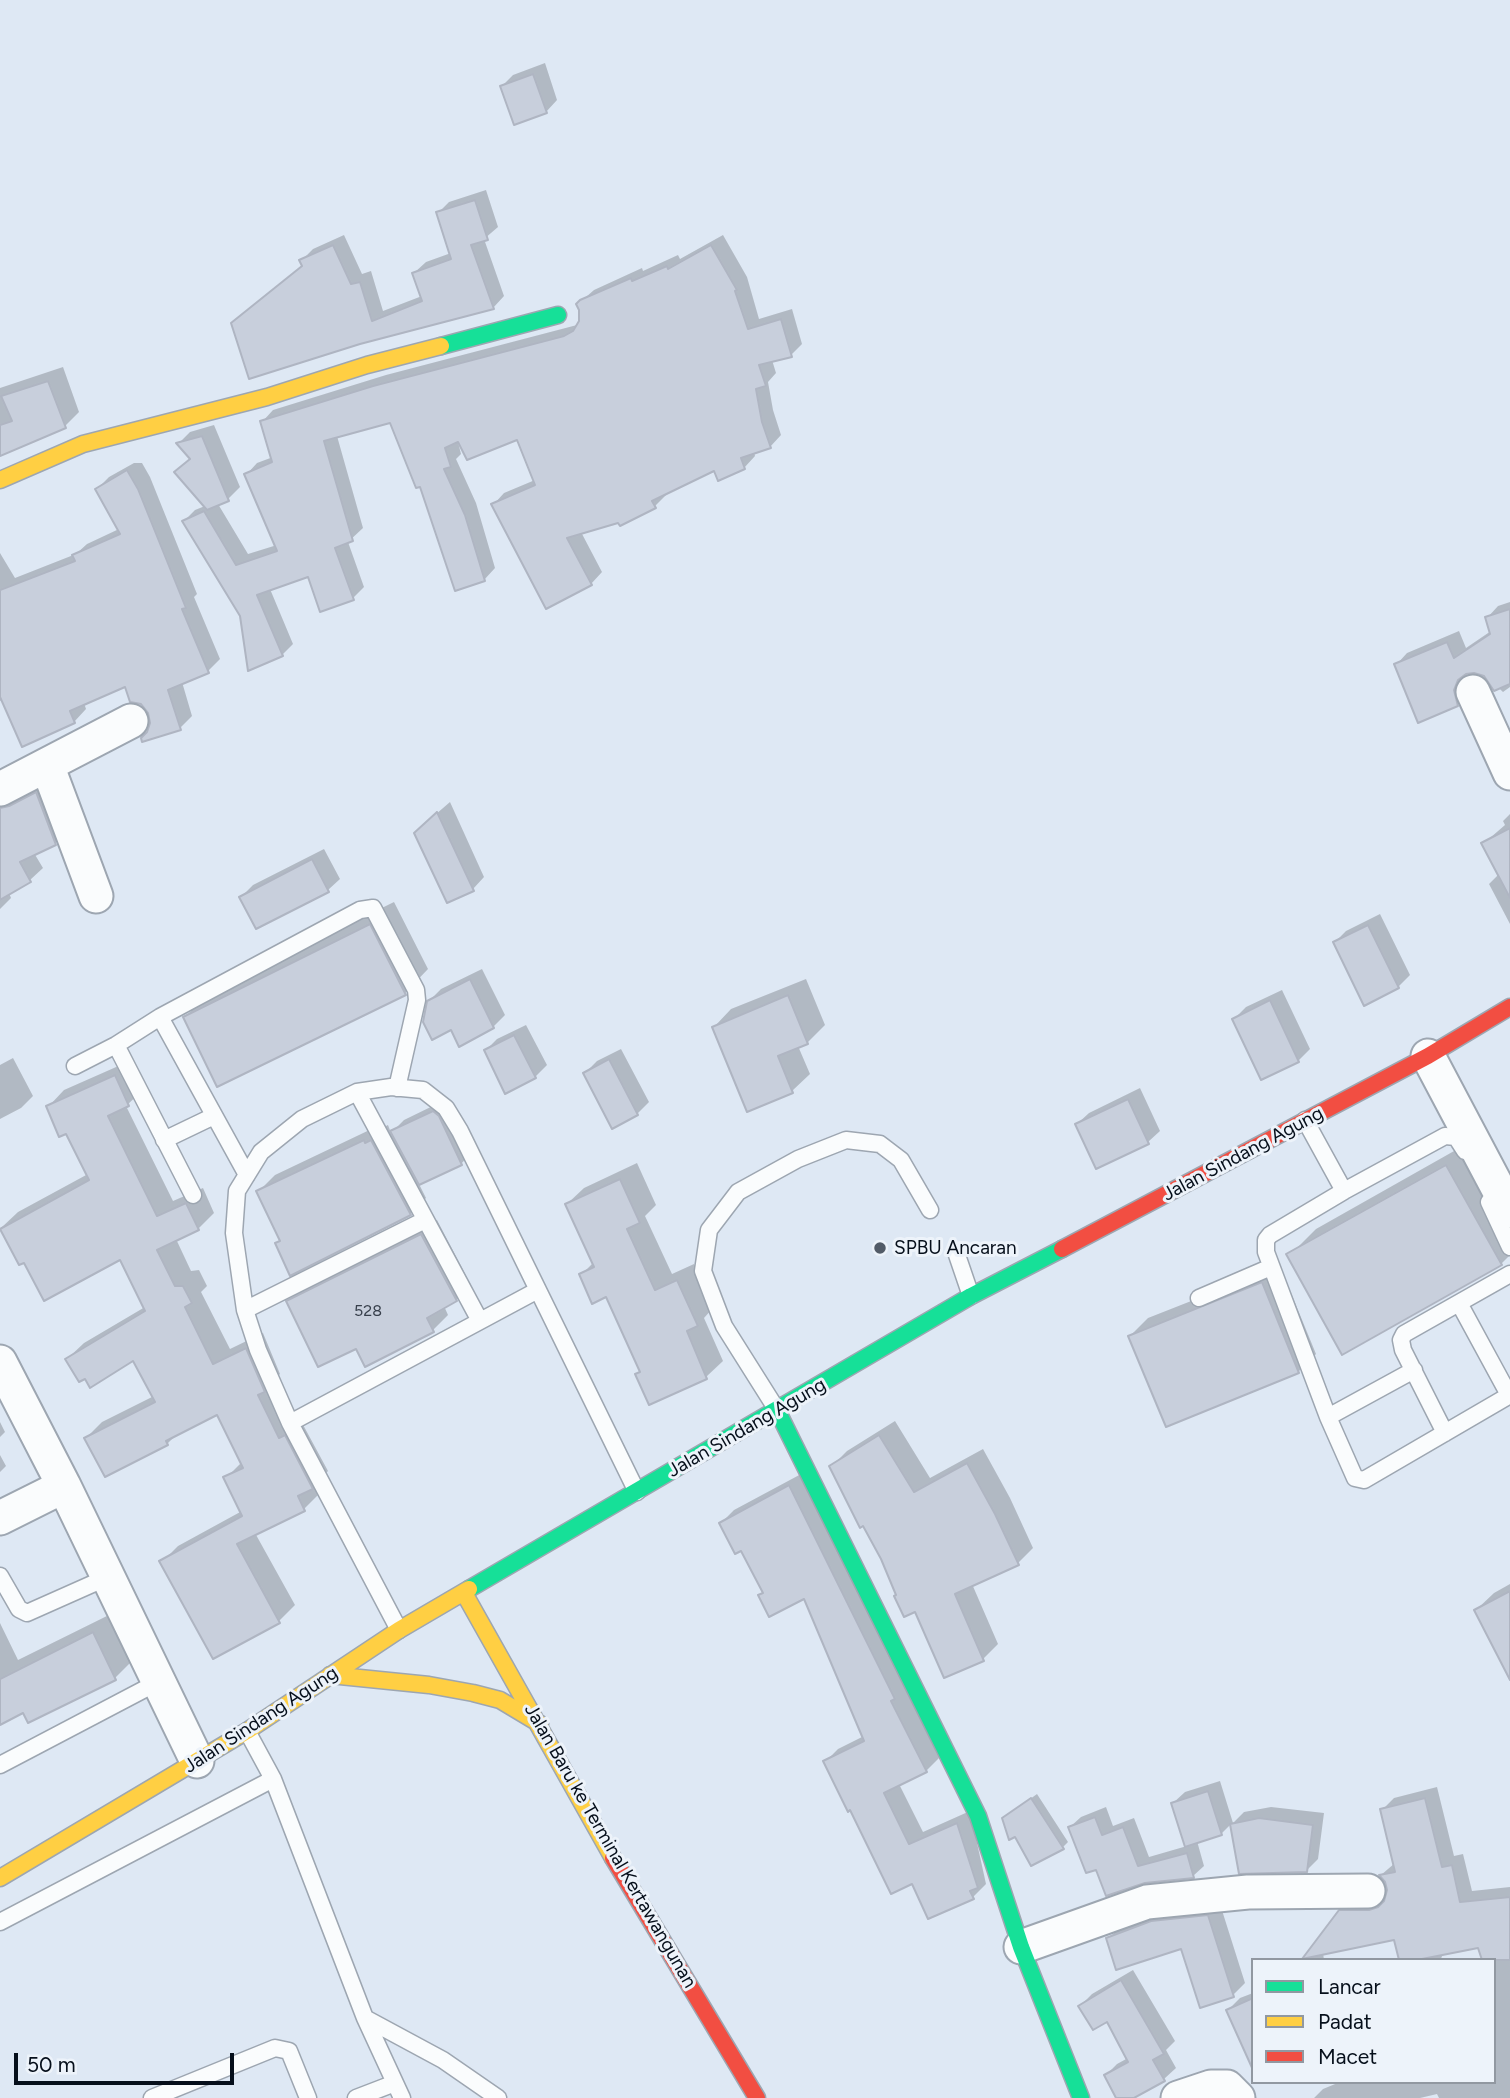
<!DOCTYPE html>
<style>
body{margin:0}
#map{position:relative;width:1510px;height:2098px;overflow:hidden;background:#dee8f4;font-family:Figtree,sans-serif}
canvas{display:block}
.legend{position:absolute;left:1251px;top:1958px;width:245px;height:126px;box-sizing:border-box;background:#edf3fa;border:2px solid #9198a1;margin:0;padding:9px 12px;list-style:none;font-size:21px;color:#060f1b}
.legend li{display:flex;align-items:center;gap:14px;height:35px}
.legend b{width:35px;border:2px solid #9198a1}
.scale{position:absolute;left:14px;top:2053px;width:220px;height:32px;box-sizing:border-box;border:4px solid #060f1b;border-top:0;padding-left:9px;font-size:21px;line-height:24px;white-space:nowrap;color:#060f1b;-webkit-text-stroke:5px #edf3fa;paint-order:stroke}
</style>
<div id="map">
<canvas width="1510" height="2098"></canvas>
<ul class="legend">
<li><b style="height:9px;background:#16e098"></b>Lancar</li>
<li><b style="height:9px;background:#ffcf43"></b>Padat</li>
<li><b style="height:9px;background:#f24e42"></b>Macet</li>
</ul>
<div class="scale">50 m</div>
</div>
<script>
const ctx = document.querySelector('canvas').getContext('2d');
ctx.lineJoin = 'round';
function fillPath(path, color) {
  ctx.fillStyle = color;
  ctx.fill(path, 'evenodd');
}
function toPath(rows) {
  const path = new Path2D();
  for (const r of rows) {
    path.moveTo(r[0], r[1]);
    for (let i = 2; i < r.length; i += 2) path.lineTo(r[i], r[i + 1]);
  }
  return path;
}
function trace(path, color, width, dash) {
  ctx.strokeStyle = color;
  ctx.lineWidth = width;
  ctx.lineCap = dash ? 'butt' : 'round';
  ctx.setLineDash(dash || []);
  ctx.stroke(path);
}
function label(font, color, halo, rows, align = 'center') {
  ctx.font = font + ' Figtree,sans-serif';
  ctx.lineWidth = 6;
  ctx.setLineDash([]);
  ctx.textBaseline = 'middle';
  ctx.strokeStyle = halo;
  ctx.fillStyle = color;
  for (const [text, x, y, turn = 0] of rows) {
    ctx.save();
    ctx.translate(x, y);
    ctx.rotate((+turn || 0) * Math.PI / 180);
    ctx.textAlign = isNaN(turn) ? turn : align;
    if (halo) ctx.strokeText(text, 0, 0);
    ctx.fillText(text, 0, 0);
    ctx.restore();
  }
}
fillPath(toPath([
 [545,63,557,100,546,112,502,86,513,75],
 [486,190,498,227,484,239,504,296,493,308,360,342,233,323,303,265,302,260,313,249,344,235,362,274,371,271,383,311,422,296,414,273,426,262,451,253,438,213,449,202],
 [723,235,747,277,759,319,792,309,802,344,791,355,772,360,776,373,768,382,773,410,781,435,770,447,754,452,755,456,744,468,715,469,665,493,666,495,655,506,619,521,581,532,602,572,591,584,493,505,504,493,535,480,518,438,458,442,461,454,456,459,476,503,495,568,484,580,421,484,391,421,337,436,363,528,348,542,364,587,353,598,309,575,270,589,293,644,282,655,242,615,184,521,195,510,205,506,176,472,191,458,179,443,190,432,214,425,240,487,228,499,218,504,248,554,277,545,246,475,257,463,273,457,262,422,273,410,386,375,577,325,581,322,578,304,594,290,642,268,643,271,678,255,680,259],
 [63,367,79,412,65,426,0,454,0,388],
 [134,463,142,463,150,477,197,594,194,597,220,659,208,671,182,682,192,716,180,728,149,732,152,723,150,712,126,684,84,703,86,709,74,722,3,699,0,701,0,553,15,578,76,554,87,544,119,529,97,489,109,477],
 [1510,602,1510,687,1503,692,1485,675,1474,671,1467,672,1465,677,1469,693,1457,704,1396,665,1407,653,1459,631,1466,648,1491,631,1487,618,1498,606],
 [49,781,68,831,55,843,34,853,43,868,30,880,9,893,11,898,0,909,0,797],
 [450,802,484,877,473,889,428,821],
 [1510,814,1510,924,1489,884,1499,874,1483,844,1505,825,1503,821],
 [324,849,340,879,328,890,257,927,241,897,253,885],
 [394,902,428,969,405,993,185,1017,209,993],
 [1380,914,1410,975,1398,987,1335,942,1346,931],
 [482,969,505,1015,493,1027,451,1027,429,1001,441,989],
 [806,979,825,1025,807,1043,798,1046,810,1074,792,1091,714,1027,731,1009],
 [1282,990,1310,1049,1298,1061,1234,1019,1246,1007],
 [526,1025,547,1065,535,1077,486,1050,497,1039],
 [621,1049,649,1102,637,1114,585,1073,597,1061],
 [13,1058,33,1096,21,1108,0,1119,0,1065],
 [132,1060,144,1089,126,1106,173,1201,203,1188,214,1213,198,1229,176,1239,191,1271,199,1270,207,1286,201,1292,230,1349,263,1333,280,1374,275,1379,295,1423,301,1421,328,1471,316,1484,320,1493,304,1509,255,1533,295,1605,279,1621,162,1562,178,1546,242,1511,226,1478,242,1462,218,1413,178,1433,167,1444,86,1438,102,1422,154,1396,134,1359,85,1377,67,1359,84,1343,145,1307,121,1258,24,1260,20,1263,1,1228,18,1212,88,1174,67,1132,48,1107,64,1090],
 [1140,1088,1160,1131,1148,1142,1097,1167,1077,1124,1089,1113],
 [445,1100,472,1152,461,1164,419,1184,426,1198,410,1214,277,1243,281,1239,259,1191,275,1175,380,1125,382,1128,388,1125,391,1133,404,1120],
 [1470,1142,1510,1215,1510,1255,1501,1264,1292,1253,1316,1229],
 [637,1163,656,1205,645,1216,672,1274,694,1264,713,1308,704,1318,723,1361,706,1377,650,1403,637,1374,641,1370,607,1295,581,1275,594,1262,567,1204,584,1188],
 [437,1220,471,1285,456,1300,444,1306,448,1315,433,1330,357,1346,288,1302,303,1286],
 [1280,1266,1316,1354,1298,1372,1130,1336,1148,1318],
 [895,1421,930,1478,983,1449,1010,1498,1033,1548,1018,1563,972,1584,998,1644,983,1659,898,1594,883,1559,831,1467,847,1451],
 [0,1422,5,1432,0,1437],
 [0,1455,6,1466,0,1472],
 [803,1473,939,1758,926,1771,899,1784,923,1832,970,1811,986,1884,973,1897,913,1881,851,1808,825,1762,838,1749,864,1736,805,1597,760,1595,764,1591,741,1548,721,1523,734,1510],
 [1510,1584,1510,1676,1476,1610,1494,1593],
 [115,1612,137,1656,115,1678,29,1721,24,1711,0,1723,0,1623,18,1660],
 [1220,1781,1233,1823,1244,1812,1271,1807,1324,1813,1318,1859,1306,1871,1241,1872,1232,1823,1221,1834,1197,1841,1204,1866,1193,1876,1097,1867,1070,1827,1081,1817,1106,1807,1113,1826,1134,1818,1149,1857,1187,1846,1173,1803,1185,1792],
 [1437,1787,1454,1856,1463,1854,1472,1891,1510,1887,1510,2098,1439,2098,1437,2094,1420,2098,1314,2098,1323,2089,1340,2082,1494,2082,1494,1960,1479,1946,1441,1953,1442,1957,1439,1960,1401,1960,1396,1938,1323,1953,1324,1960,1303,1960,1353,1899,1387,1897,1389,1890,1386,1881,1381,1875,1395,1863,1382,1810,1394,1798],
 [1037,1794,1068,1842,1063,1847,1004,1818],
 [1220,1904,1245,1983,1233,1995,1182,1947,1108,1939,1120,1927,1164,1910],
 [1133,1970,1175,2041,1166,2050,1176,2068,1164,2079,1131,2098,1118,2098,1106,2075,1117,2064,1128,2058,1108,2019,1080,2006,1092,1994],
 [1253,1993,1253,2045,1228,2010,1240,1998]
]), '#0003');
const building = toPath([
 [533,74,547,113,514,125,500,86,533,74],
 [475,200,488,240,471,245,494,309,360,344,249,379,231,323,302,266,299,260,333,245,351,284,360,282,372,321,422,301,412,273,451,259,436,212,475,200],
 [711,245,737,290,735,291,748,329,781,319,792,357,759,365,766,386,756,389,762,422,771,448,741,458,745,469,718,481,714,471,652,501,656,508,620,526,618,523,567,538,592,585,546,609,491,504,535,485,517,440,467,460,458,442,445,448,451,467,444,469,465,515,485,581,455,591,420,487,416,488,390,423,324,441,353,541,335,548,354,600,320,612,308,577,257,595,283,656,248,671,240,616,182,521,204,511,236,565,277,551,244,474,272,462,260,421,373,386,564,336,573,331,579,321,579,310,576,304,580,300,631,278,632,281,667,266,668,269,711,245],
 [48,381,66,428,0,456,0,425,12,421,1,396,48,381],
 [202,436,229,501,207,510,174,472,190,459,176,443,202,436],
 [127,470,138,489,186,608,182,609,209,673,168,690,181,730,142,742,141,738,147,732,150,723,148,713,141,704,130,702,125,687,70,711,75,723,22,747,0,697,0,590,75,561,72,555,120,534,95,489,127,470],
 [1510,609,1510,684,1494,691,1484,676,1474,673,1466,674,1458,680,1454,690,1458,706,1418,723,1394,664,1447,642,1454,658,1490,634,1485,617,1510,609],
 [36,792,56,845,20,862,31,882,0,900,0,808,9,806,36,792],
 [437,812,474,891,447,903,414,833,437,812],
 [1510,828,1510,898,1481,843,1510,828],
 [312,859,329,892,256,929,239,897,312,859],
 [370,924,406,995,217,1087,183,1017,370,924],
 [1368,925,1399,988,1364,1006,1333,942,1368,925],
 [470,979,494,1028,459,1047,451,1030,432,1040,423,1022,427,1001,470,979],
 [788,995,808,1044,778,1056,793,1093,747,1112,712,1027,788,995],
 [1270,1000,1299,1062,1261,1080,1232,1019,1270,1000],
 [514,1035,536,1078,505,1094,484,1050,514,1035],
 [609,1059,638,1115,612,1129,583,1073,609,1059],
 [115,1075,129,1106,108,1116,157,1216,186,1203,199,1230,157,1250,175,1286,183,1286,192,1303,185,1307,213,1364,246,1348,265,1392,258,1395,279,1438,285,1435,313,1489,298,1496,305,1511,237,1544,280,1623,213,1659,159,1561,242,1516,223,1477,243,1468,217,1415,166,1441,168,1445,105,1477,84,1438,155,1402,133,1361,90,1388,85,1379,79,1382,65,1359,145,1311,120,1260,44,1301,24,1263,19,1265,0,1229,89,1180,66,1134,59,1137,46,1106,115,1075],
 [1128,1099,1149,1144,1096,1169,1075,1124,1128,1099],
 [433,1111,439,1116,462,1165,419,1185,390,1131,433,1111],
 [364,1140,365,1143,371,1140,411,1215,290,1276,275,1243,280,1241,256,1191,364,1140],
 [1446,1165,1502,1265,1342,1355,1286,1254,1446,1165],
 [620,1179,640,1223,627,1229,655,1290,677,1280,698,1326,687,1331,707,1379,649,1405,635,1374,640,1372,606,1297,592,1304,579,1274,594,1267,565,1204,620,1179],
 [421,1234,457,1301,427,1318,434,1332,365,1367,356,1349,318,1367,286,1301,421,1234],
 [1262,1282,1299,1373,1166,1427,1128,1336,1262,1282],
 [879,1435,914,1492,967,1463,995,1514,1019,1565,955,1594,984,1661,944,1678,915,1612,904,1617,894,1596,896,1595,881,1559,863,1526,860,1528,829,1466,879,1435],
 [789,1485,895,1699,891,1701,927,1772,884,1793,909,1844,957,1823,978,1888,970,1891,974,1899,928,1919,912,1884,891,1894,850,1810,848,1812,823,1761,864,1741,804,1599,769,1617,758,1595,763,1593,741,1551,735,1554,719,1523,789,1485],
 [1510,1591,1510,1680,1474,1610,1510,1591],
 [93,1632,116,1680,28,1723,23,1713,0,1725,0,1679,93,1632],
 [1208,1791,1222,1835,1185,1847,1171,1803,1208,1791],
 [1031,1798,1064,1849,1031,1866,1015,1837,1009,1840,1002,1818,1031,1798],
 [1425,1798,1442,1867,1452,1865,1460,1902,1510,1897,1510,1960,1482,1960,1478,1948,1417,1960,1399,1960,1394,1940,1302,1959,1339,1910,1369,1910,1378,1907,1384,1901,1387,1890,1385,1882,1379,1875,1395,1872,1380,1809,1425,1798],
 [1095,1817,1102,1835,1123,1827,1138,1866,1187,1853,1194,1878,1145,1883,1106,1896,1096,1870,1086,1873,1068,1827,1095,1817],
 [1259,1818,1313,1825,1307,1872,1239,1874,1230,1824,1259,1818],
 [1208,1915,1234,1997,1200,2008,1181,1949,1116,1970,1106,1938,1151,1921,1208,1915],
 [1121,1980,1164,2054,1153,2060,1165,2081,1134,2098,1116,2098,1104,2075,1128,2062,1107,2022,1093,2030,1078,2006,1121,1980],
 [1253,1998,1253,2070,1226,2010,1253,1998]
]);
fillPath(building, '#c8cfdc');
trace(building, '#afb5c2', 2);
const lane = toPath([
 [160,1017,360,910,373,908,416,990,417,1000,397,1088],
 [116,1045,193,1195],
 [75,1066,116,1045,160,1017,247,1175],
 [357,1092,480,1321],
 [1305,1120,1344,1191],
 [164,1140,214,1116],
 [1465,1151,1456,1137,1445,1136,1344,1191,1270,1235,1266,1240,1266,1252,1328,1417,1355,1478,1364,1480,1510,1395],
 [1489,1202,1510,1247],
 [957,1255,971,1296],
 [1199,1298,1271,1267],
 [1459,1303,1509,1395],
 [245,1310,425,1220],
 [777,1410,724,1326,703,1271,709,1230,738,1192,798,1159,846,1140,880,1144,901,1160,930,1210],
 [1328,1417,1414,1370],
 [290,1423,538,1290],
 [1445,1433,1403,1350,1401,1340,1404,1334,1510,1274],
 [0,1576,19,1609,27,1613,108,1577],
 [399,1630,290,1423,258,1350,245,1310,234,1233,237,1191,261,1152,302,1119,357,1092,391,1087,423,1090,446,1108,460,1131,637,1492],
 [247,1731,273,1779,365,2018,402,2098],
 [0,1765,160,1681],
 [0,1922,273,1779],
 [365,2018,443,2060,498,2098],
 [152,2098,275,2048,289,2051,308,2098],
 [356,2098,395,2083]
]);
const street = toPath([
 [1473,692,1510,773],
 [47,765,96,896],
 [0,789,131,721],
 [1428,1056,1510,1211],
 [0,1362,64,1486,197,1761],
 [0,1518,64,1486],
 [1021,1947,1147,1902,1248,1892,1368,1891],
 [1178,2098,1211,2087,1227,2087,1238,2098]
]);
const fast = toPath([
 [441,346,558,315],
 [777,1410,978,1816,1021,1947,1081,2098],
 [469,1589,971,1296,1062,1249]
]);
const slow = toPath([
 [0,480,83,444,267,397,367,365,441,346],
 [464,1593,613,1858],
 [330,1675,429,1685,473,1693,500,1700,540,1724],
 [0,1878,247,1731,399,1630,469,1589]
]);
const jam = toPath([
 [1062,1249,1428,1056,1510,1007],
 [613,1858,757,2098]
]);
trace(lane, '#9da6b1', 19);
trace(street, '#9da6b1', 37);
trace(fast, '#9da6b1', 19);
trace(slow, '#9da6b1', 19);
trace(jam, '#9da6b1', 19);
trace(lane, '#fafcfd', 16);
trace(street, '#fafcfd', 33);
trace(fast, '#16e098', 16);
trace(slow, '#ffcf43', 16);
trace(jam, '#f24e42', 16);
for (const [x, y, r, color] of [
 [880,1248,7,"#525b67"]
]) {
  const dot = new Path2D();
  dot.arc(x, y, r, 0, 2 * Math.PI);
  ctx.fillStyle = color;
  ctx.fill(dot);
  trace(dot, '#edf3fa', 2.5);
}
label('16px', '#38404c', null, [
 ["528",368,1311]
]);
label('19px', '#060f1b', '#edf3fa', [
 ["Jalan Sindang Agung",1243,1154,-28],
 ["Jalan Sindang Agung",747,1428,-30],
 ["Jalan Sindang Agung",261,1720,-33],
 ["Jalan Baru ke Terminal Kertawangunan",610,1846,60]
]);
label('19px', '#060f1b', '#edf3fa', [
 ["SPBU Ancaran",894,1248]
], 'left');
</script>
